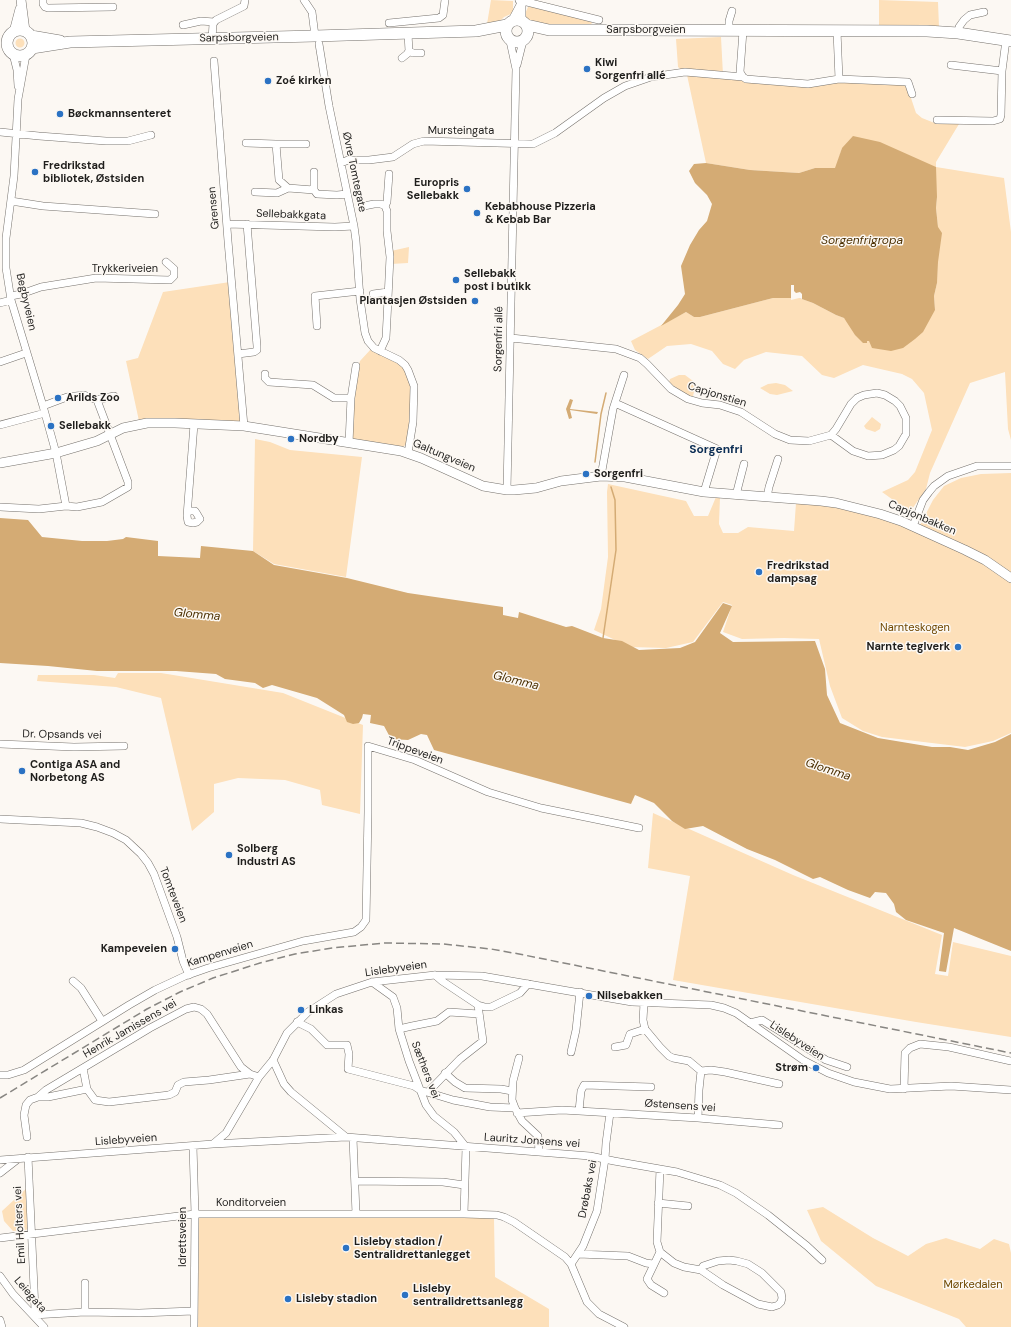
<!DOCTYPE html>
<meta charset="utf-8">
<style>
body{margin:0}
canvas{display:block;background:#fcf8f3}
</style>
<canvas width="1011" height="1327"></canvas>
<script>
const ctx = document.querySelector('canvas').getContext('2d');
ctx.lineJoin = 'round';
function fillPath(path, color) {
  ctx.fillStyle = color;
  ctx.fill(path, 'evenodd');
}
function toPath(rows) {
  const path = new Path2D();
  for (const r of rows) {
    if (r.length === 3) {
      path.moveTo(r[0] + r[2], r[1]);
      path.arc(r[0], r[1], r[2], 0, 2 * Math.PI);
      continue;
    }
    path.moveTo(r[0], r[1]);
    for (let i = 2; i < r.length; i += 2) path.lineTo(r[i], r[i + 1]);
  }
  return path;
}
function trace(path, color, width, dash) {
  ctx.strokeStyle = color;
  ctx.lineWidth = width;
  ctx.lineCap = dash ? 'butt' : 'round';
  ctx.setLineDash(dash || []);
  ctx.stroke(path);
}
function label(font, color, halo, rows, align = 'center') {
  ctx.font = font + ' "DM Sans",sans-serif';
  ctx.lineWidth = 3;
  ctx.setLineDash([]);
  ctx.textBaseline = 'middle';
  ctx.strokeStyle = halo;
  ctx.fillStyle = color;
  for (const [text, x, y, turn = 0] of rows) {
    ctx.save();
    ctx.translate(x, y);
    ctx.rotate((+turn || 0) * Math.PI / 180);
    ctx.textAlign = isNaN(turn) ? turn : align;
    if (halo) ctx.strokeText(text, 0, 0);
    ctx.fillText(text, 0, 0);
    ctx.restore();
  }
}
fillPath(toPath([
 [491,0,513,1,513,13,504,17,499,22,487,24],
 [879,0,938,2,939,27,879,31],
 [528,7,532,7,591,21,592,23,590,25,535,26,526,18,525,14],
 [721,37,723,75,810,85,838,78,904,84,910,95,916,113,922,118,937,124,959,124,936,162,936,167,1004,178,1011,232,1011,440,1008,429,1005,372,970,383,930,473,926,489,910,512,882,492,908,480,915,472,932,430,924,393,912,379,902,374,863,365,834,378,822,375,802,356,766,352,744,360,735,369,723,364,712,351,691,344,667,346,648,359,635,350,631,341,686,312,694,317,700,317,773,298,799,298,813,303,836,315,844,318,867,341,869,341,935,310,934,296,937,283,938,227,936,208,937,197,842,148,836,168,815,168,799,173,750,170,706,163,687,75,678,67,676,39],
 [20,43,4.5],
 [409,247,408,263,391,264,391,251],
 [230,282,242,423,139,421,126,361,138,358,163,292],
 [371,349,401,364,408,374,411,386,410,425,407,444,401,448,354,440,352,437,354,396,357,371,360,361],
 [679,375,685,375,693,381,695,388,693,396,689,396,669,383,670,379],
 [776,383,785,385,793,391,777,395,770,394,760,388,768,384],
 [872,417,881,424,880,429,875,432,866,429,864,426],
 [255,439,270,442,290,450,362,457,346,577,274,564,253,551],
 [1011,473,1011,733,993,741,965,747,882,737,863,731,842,718,830,686,819,639,784,638,742,639,723,632,732,605,723,602,693,642,666,648,630,647,594,630,601,609,608,557,607,492,608,484,686,501,694,516,708,516,716,497,720,497,719,524,723,533,738,533,748,527,794,531,796,503,834,506,874,514,918,529,933,500,944,486,961,478,981,474],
 [118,673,161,673,283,693,363,725,360,814,322,805,320,790,285,780,238,778,214,784,214,812,192,831,161,698,116,687,37,681,38,675,94,675,115,678],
 [653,813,793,875,942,935,935,974,948,976,953,942,1011,956,1011,1037,916,1022,673,980,690,876,648,868],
 [28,1187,30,1227,26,1230,13,1231,4,1221,2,1211],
 [823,1207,873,1238,908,1256,926,1244,946,1238,980,1249,994,1239,1009,1244,1011,1253,1011,1327,966,1327,959,1319,876,1286,821,1241,807,1210],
 [199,1218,494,1218,495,1277,549,1309,549,1327,198,1327]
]), '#fde0ba');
fillPath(toPath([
 [853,136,880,142,936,167,937,197,936,208,938,227,942,233,938,262,937,283,934,296,935,310,923,332,915,339,903,348,891,351,872,348,869,341,867,341,867,343,863,343,855,335,844,318,836,315,813,303,799,298,773,298,700,317,694,317,686,312,661,326,678,305,685,294,681,266,690,245,699,230,707,221,712,204,707,195,695,183,689,171,694,164,706,163,750,170,799,173,815,168,835,168,842,148],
 [570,399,573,400,570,409,598,412,597,414,570,410,572,418,569,419,566,409],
 [0,518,28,520,42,537,82,541,107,541,123,539,126,537,158,541,158,556,200,558,201,546,253,551,274,565,347,578,408,593,503,607,503,615,518,618,519,612,566,627,572,626,603,638,622,641,639,650,680,648,695,642,723,603,732,606,720,633,733,642,815,641,825,669,827,695,840,723,878,738,932,747,950,747,968,750,995,742,1011,734,1011,951,954,928,946,972,939,971,944,933,906,920,896,912,894,904,886,893,875,892,870,898,848,890,820,877,813,879,775,860,747,849,703,826,685,829,672,821,654,803,635,795,631,804,434,750,427,735,421,734,408,740,391,739,384,726,370,723,371,715,363,714,362,718,359,723,353,724,347,722,344,715,317,698,272,685,263,688,255,683,225,679,216,674,176,671,97,671,48,666,0,663]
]), '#d4ab74');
fillPath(toPath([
 [791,285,794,285,794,291,796,293,800,292,802,294,802,299,799,298,791,300]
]), '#fcf8f3');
trace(toPath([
 [595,462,601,414,606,393],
 [603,638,616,550,615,500,611,487]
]), '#d4ab74', 1.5);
const minor = toPath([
 [43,0,43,4,45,7,48,8,113,7],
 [304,0,312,12,315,36],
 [519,0,599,20],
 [512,20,522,1],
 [522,21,522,3],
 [389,23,439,18,443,15,445,0],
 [183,25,201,21,214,22],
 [729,30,729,21,732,11],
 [743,31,740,72,743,77,746,79,808,84,839,79,908,82,912,94],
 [837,31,839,79],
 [958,33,959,27,964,20,970,15,984,12],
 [212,39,213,24,216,20,244,6,245,0],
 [319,44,329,106,354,226,356,241,360,299,365,333,368,341,374,348,399,360,405,365,408,370,414,386,413,422,408,453],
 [409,51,413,53,421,53],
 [13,54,17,70,18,86],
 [26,55,18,99,14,176,6,238,6,268,11,300,43,406,56,453,66,506],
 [402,58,407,54,409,51,408,34],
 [214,61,228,241,244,426],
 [517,65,523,41],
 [951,65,1002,71],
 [937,120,993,121,1000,119,1001,115,1002,71,1006,40],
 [0,132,39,136,106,141,128,141,151,135],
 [246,143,276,144],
 [306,144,276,144,279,180,288,188,314,190,317,194,337,195,347,194],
 [341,163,348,160,369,160,393,157,413,144,424,141,533,144,555,133,604,98,625,86,651,77,685,72,743,77],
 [314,190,314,172],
 [255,192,277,193,288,188],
 [11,201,43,206,155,214],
 [364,206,374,204,381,204,385,206,387,211,387,231,390,257,387,319,386,338,380,351],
 [385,206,387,202,389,174],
 [227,224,335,227,354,226],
 [373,294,388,292],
 [11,296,21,294,41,287,96,278,170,280,174,276,174,269,166,262],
 [0,303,11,300],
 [317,326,315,296,360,291],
 [511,338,616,349,640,358,647,364,671,389,688,399,702,403,720,405,741,412,775,434,790,440,809,441,831,435,853,451,868,456,882,455,894,450,899,446,906,434,906,418,900,406,895,401,885,395,877,393,864,395,857,398,851,404,836,429,831,435],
 [238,354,254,352,257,350,257,346,247,224],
 [0,362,26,353],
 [265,374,265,378,269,382,313,385,334,398,351,398],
 [615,403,717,449,704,492],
 [43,406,67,397,84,395,97,400,114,396],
 [0,425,45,413],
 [349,443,351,398,356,366],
 [601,476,613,409,624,375],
 [507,490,516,69,510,41],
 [736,495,744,464],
 [767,497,769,487,778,459],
 [0,507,39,509,66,506,77,507,102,502,128,487,128,482,97,400],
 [188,511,195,511,197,514,200,519,197,522,193,523,188,522,187,516,194,424],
 [913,526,923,500,929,492,934,486,948,476,977,466,1011,466],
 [0,744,74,747,124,746],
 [0,819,81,823,97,827,113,833,126,840,141,854,148,863,154,874,177,937,183,961,189,975],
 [73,981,81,988,102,1021],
 [372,982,393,997,397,1008,399,1029,409,1061,426,1105,434,1116,454,1132,466,1147,464,1214],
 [644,1003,643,1020,645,1029,660,1047,669,1056,673,1058,689,1061,701,1071,711,1070,725,1072,779,1084],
 [478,1005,485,1007,491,1007,520,993,528,984],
 [297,1022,311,1029,327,1045,347,1045,349,1054,348,1069,414,1086,420,1090,453,1100,490,1107,515,1108],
 [750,1023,762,1020,826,1060,847,1067],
 [399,1029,412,1026,437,1021,449,1012,479,1014],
 [615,1047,626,1045,630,1034,645,1029],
 [571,1052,576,1030,580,992],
 [519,1058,513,1081,512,1100,515,1108,522,1121,538,1136,539,1152],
 [273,1060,284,1084,291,1092,346,1137],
 [83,1068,87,1089,48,1097,38,1097,46,1090,150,1028,186,1009,194,1007,201,1009,207,1014,241,1067,250,1074,259,1077],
 [445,1073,455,1082,465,1088,501,1089,512,1091],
 [0,1075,8,1075,24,1070,129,1005,155,990,185,976,208,968,303,941,354,932,361,927,366,920,368,812,368,746,415,760,488,792,541,808,639,828],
 [87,1089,95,1100,109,1102,169,1095,175,1092,178,1085,184,1082,209,1080,250,1074],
 [904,1089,905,1053,910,1048,920,1044,949,1047,1011,1061],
 [428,1092,460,1059,483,1041,478,1005,442,981,435,975],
 [579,1111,581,1091,584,1085,651,1087],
 [517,1113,562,1110,698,1118,779,1125],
 [698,1118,699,1090,701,1071],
 [27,1137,24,1115,26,1105,30,1100,38,1097],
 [353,1138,356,1214],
 [213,1144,346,1137,590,1156,614,1161,677,1172,720,1185,736,1193,768,1215,807,1246,822,1260],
 [193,1146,195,1214,194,1327],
 [28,1157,35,1310,33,1315,85,1312,139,1313,194,1311],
 [0,1160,213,1144,226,1133,259,1077,273,1060,287,1033,308,1012,336,994,372,982,435,975,482,976,632,1002,711,1005,724,1008,736,1013,803,1060,828,1073,854,1082,890,1089,951,1086,1011,1090],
 [660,1169,657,1242,660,1252,674,1263,684,1267,701,1270,723,1285,758,1304,772,1307,778,1305,781,1302,782,1298,781,1292,762,1273,748,1264,737,1261,729,1260,718,1261,703,1266,701,1270],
 [0,1173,18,1159],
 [355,1181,443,1182,464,1185],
 [658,1203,688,1206],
 [0,1238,195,1214,464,1214,497,1215,504,1217,514,1222,565,1257,571,1264,587,1302,599,1314,624,1327],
 [660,1252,647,1279,651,1285,664,1293],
 [578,1254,628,1256,646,1263,653,1264],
 [571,1264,583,1246,597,1211,605,1159,606,1143,610,1113],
 [0,1276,13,1294,44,1327],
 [85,1283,85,1312],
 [0,1320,2,1327]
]);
const major = toPath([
 [21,0,25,31],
 [14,32,20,9],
 [0,463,56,453,97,441,123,428,147,423,175,423,244,426,401,451,421,458,483,486,507,490,514,490,536,488,561,481,601,476,625,477,704,492,821,501,836,503,880,514,901,521,965,550,985,560,1011,578]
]);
const highway = toPath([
 [517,31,11],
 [527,25,549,30,626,30,927,31,958,33,1011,41],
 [20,43,13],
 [31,36,60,41],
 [32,48,70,42,315,36,476,31,507,25]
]);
trace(minor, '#76726d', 8);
trace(major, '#76726d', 10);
trace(highway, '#76726d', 12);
trace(minor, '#fff', 7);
trace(major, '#fff', 9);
trace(highway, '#fff', 11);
trace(toPath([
 [0,1098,147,1009,180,992,213,978,260,963,295,954,332,948,385,943,443,944,491,949,519,954,1011,1053]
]), '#888682', 1.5, [8, 4]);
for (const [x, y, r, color] of [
 [587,69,4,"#2b72c3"],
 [268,81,4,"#2b72c3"],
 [60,114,4,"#2b72c3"],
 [35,172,4,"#2b72c3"],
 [467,189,4,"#2b72c3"],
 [477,213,4,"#2b72c3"],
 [456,280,4,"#2b72c3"],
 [475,301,4,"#2b72c3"],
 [58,398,4,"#2b72c3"],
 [51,426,4,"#2b72c3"],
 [291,439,4,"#2b72c3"],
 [586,474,4,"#2b72c3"],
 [759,572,4,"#2b72c3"],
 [958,647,4,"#2b72c3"],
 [22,771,4,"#2b72c3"],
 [229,855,4,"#2b72c3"],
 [175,949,4,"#2b72c3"],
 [589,996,4,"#2b72c3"],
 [301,1010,4,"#2b72c3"],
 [816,1068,4,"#2b72c3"],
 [346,1248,4,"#2b72c3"],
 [405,1295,4,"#2b72c3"],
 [288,1299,4,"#2b72c3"]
]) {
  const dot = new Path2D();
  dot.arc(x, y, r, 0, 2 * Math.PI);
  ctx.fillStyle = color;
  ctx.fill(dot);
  trace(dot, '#fcf8f3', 1.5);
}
label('11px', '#1f1e1c', '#fcf8f3', [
 ["Sarpsborgveien",646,30],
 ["Sarpsborgveien",239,38,-1],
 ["Mursteingata",461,131],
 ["Øvre Tomtegate",354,172,78],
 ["Grensen",214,208,-95],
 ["Sellebakkgata",291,215,2],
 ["Trykkeriveien",125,269],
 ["Begbyveien",26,302,77],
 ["Sorgenfri allé",499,339,-89],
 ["Capjonstien",717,395,17],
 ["Galtungveien",444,456,23],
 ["Capjonbakken",922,518,23],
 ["Dr. Opsands vei",62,735,1],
 ["Trippeveien",415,751,20],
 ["Tomteveien",173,895,69],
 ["Kampenveien",220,954,-17],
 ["Lislebyveien",396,969,-8],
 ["Henrik Jamissens vei",130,1029,-30],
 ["Lislebyveien",797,1041,33],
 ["Sæthers vei",425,1070,69],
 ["Østensens vei",680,1106,4],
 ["Lislebyveien",126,1140,-4],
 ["Lauritz Jonsens vei",532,1141,4],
 ["Drøbaks vei",588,1189,-79],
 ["Konditorveien",251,1203],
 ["Emil Holters vei",20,1225,-93],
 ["Idrettsveien",183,1237,-90],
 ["Leiegata",30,1295,49]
]);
label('bold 11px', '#1f1e1c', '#fcf8f3', [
 ["Kiwi",595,63],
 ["Sorgenfri allé",595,76],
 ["Zoé kirken",276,81],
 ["Bøckmannsenteret",68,114],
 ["Fredrikstad",43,166],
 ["bibliotek, Østsiden",43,179],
 ["Europris",459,183,"right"],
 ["Sellebakk",459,196,"right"],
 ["Kebabhouse Pizzeria",485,207],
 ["& Kebab Bar",485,220],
 ["Sellebakk",464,274],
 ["post i butikk",464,287],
 ["Plantasjen Østsiden",467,301,"right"],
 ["Arilds Zoo",66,398],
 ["Sellebakk",59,426],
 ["Nordby",299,439],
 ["Sorgenfri",594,474],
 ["Fredrikstad",767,566],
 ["dampsag",767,579],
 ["Narnte teglverk",950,647,"right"],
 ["Contiga ASA and",30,765],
 ["Norbetong AS",30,778],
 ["Solberg",237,849],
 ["Industri AS",237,862],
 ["Kampeveien",167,949,"right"],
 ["Nilsebakken",597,996],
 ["Linkas",309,1010],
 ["Strøm",808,1068,"right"],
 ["Lisleby stadion /",354,1242],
 ["Sentralidrettanlegget",354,1255],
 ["Lisleby",413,1289],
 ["sentralidrettsanlegg",413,1302],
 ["Lisleby stadion",296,1299]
], 'left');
label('11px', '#6f4800', '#fcf8f3', [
 ["Narnteskogen",915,628],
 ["Mørkedalen",973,1285]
]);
label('italic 12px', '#4d3103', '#fcf8f3', [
 ["Sorgenfrigropa",862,241],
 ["Glomma",197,615,5],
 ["Glomma",516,681,14],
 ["Glomma",828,770,18]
]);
label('bold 12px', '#0b2d54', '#fcf8f3', [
 ["Sorgenfri",716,450]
]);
</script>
